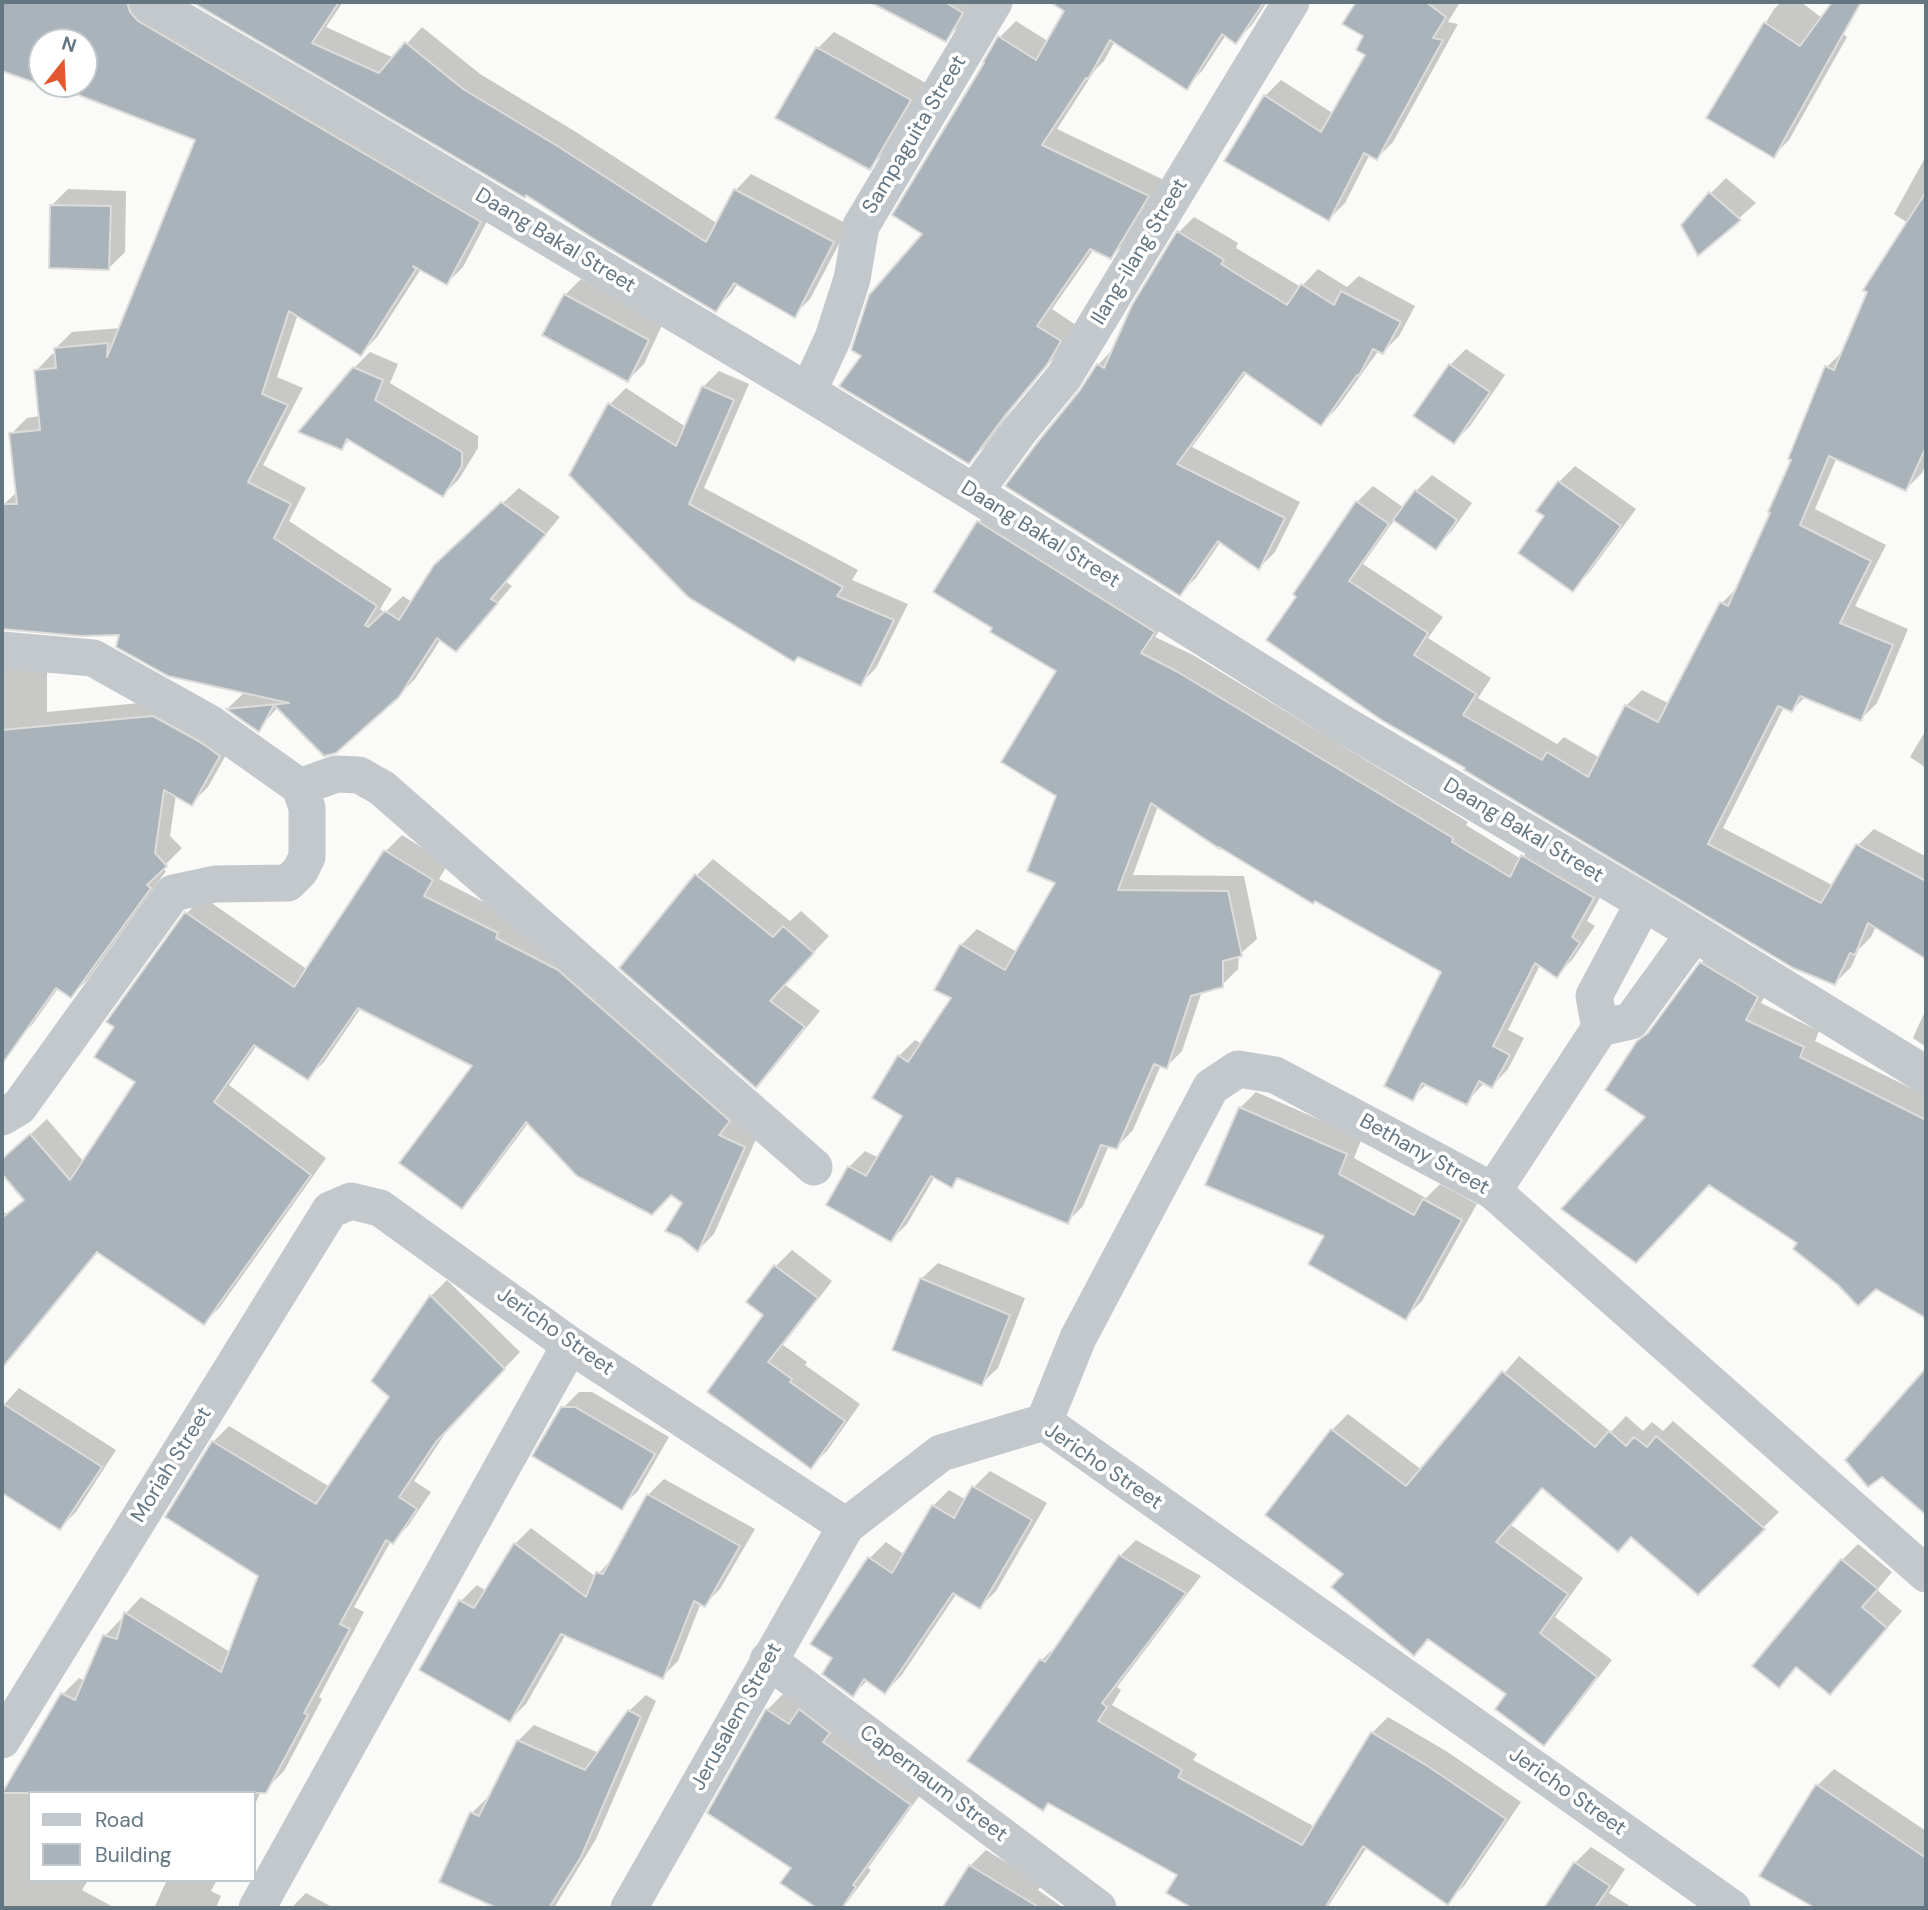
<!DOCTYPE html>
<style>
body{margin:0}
#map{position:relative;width:1928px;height:1910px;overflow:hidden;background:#fafaf8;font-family:"DM Sans",sans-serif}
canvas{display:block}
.frame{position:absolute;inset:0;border:4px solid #657683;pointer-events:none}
.legend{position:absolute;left:28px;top:1791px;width:228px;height:91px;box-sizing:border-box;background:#fff;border:2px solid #c1c8cd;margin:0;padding:9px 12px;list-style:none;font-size:21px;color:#657683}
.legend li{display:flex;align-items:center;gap:14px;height:35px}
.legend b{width:35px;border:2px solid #c1c8cd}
.north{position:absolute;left:28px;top:28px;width:70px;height:70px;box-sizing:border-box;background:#fff;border:2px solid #c1c8cd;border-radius:50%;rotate:18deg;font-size:19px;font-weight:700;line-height:28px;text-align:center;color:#657683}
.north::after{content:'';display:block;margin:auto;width:24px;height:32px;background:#e4572e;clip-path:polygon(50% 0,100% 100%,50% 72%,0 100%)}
</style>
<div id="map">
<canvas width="1928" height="1910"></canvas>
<div class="frame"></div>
<ul class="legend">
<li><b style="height:9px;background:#c3c8cc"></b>Road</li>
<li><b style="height:19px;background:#aab3b9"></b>Building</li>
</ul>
<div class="north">N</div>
</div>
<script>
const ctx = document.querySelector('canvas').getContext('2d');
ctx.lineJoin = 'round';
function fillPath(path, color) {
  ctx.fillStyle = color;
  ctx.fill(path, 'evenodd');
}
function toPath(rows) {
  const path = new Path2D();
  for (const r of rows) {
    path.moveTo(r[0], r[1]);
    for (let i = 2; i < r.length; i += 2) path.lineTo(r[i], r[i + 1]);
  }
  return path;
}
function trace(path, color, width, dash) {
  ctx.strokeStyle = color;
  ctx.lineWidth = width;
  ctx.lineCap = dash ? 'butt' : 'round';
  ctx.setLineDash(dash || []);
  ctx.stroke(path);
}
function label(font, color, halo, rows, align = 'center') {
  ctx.font = font + ' "DM Sans",sans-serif';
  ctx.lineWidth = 7;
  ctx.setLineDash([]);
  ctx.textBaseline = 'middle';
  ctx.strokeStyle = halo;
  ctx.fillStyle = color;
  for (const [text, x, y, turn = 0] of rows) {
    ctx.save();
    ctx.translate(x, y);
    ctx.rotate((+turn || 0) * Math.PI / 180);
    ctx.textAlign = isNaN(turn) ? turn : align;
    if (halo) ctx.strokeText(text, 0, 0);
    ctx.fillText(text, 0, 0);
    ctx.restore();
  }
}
fillPath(toPath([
 [2,2,151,2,495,206,463,267,447,283,421,269,377,337,361,354,298,314,277,377,303,388,263,465,306,488,289,521,392,589,380,609,385,613,403,596,412,602,453,549,519,488,560,517,506,582,512,586,472,633,441,639,415,679,398,696,278,707,258,730,228,708,246,691,121,634,80,634,2,628,4,504,18,491,11,434,27,418,40,416,36,371,52,354,56,354,56,348,72,332,121,328,197,139,64,87,43,84,84,84,84,42,42,42,42,84,2,69],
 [201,2,343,2,326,27,394,58,422,27,480,74,576,132,718,224,735,191,751,174,849,225,810,299,794,315,738,283,732,293,716,309,526,193,200,4],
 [882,2,974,2,961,24,945,40,880,5],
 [1072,2,1107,2,1128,13,1135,2,1267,2,1252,25,1236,41,1226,35,1202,71,1186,87,1115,41,1104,61,1095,70,1057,129,1164,180,1127,241,1111,257,1094,249,1052,309,1076,325,1063,347,1020,398,985,446,969,462,864,355,925,234,895,215,1000,37,1016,21,1049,42],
 [1359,2,1460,2,1448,22,1458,24,1393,142,1377,158,1370,154,1345,203,1329,219,1265,96,1281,80,1334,114,1367,54,1366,36,1345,24],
 [1781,2,1801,2,1847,37,1789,140,1773,156,1709,118,1774,9],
 [834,32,926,83,885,152,869,168,778,117,818,48],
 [1926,156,1926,464,1922,473,1906,489,1837,457,1815,509,1886,545,1855,606,1908,629,1877,703,1861,719,1806,696,1792,710,1784,707,1723,828,1834,886,1858,845,1874,829,1925,856,1926,855,1926,956,1876,926,1871,937,1859,949,1851,967,1835,983,1269,639,1357,502,1373,486,1404,508,1416,491,1432,475,1472,503,1452,531,1436,547,1395,519,1363,564,1443,617,1428,638,1491,678,1478,698,1557,744,1564,737,1600,758,1626,706,1642,690,1670,704,1722,603,1738,587,1794,459,1827,367,1843,351,1908,223,1894,214],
 [1726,178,1756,203,1699,254,1710,194],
 [68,189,126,191,125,252,109,268,52,205],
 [1194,217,1238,243,1236,248,1301,287,1318,269,1347,287,1359,276,1415,306,1399,336,1383,352,1379,350,1337,408,1321,424,1247,372,1192,447,1300,502,1275,552,1259,568,1221,541,1196,578,1179,594,1082,391,1098,365,1114,348,1178,233],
 [581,279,663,323,644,364,628,380,565,295],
 [1466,349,1505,375,1470,426,1454,442,1450,365],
 [370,352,398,364,390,383,478,436,478,448,459,479,443,495,350,440,341,448,354,368],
 [719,371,749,384,704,488,858,570,852,580,908,604,876,668,860,684,799,655,610,404,626,388,686,427,703,387],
 [1575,466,1636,509,1589,573,1573,589,1546,516,1539,511,1559,482],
 [995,506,1170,616,1155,637,1193,655,1468,822,1466,825,1521,859,1539,840,1609,881,1587,921,1595,926,1572,960,1556,976,1540,965,1508,1030,1524,1038,1508,1069,1492,1086,1485,1082,1466,1103,1427,1084,1412,1098,1444,971,1158,806,1133,875,1244,876,1257,939,1239,955,1238,969,1222,985,1202,991,1182,1051,1166,1067,1161,1065,1133,1130,1117,1147,1109,1145,1083,1206,1067,1222,960,1177,951,1186,935,1176,907,1224,891,1240,828,1204,849,1167,865,1151,879,1158,905,1116,899,1056,915,1040,922,1044,954,997,936,989,961,945,977,929,1017,952,1058,882,1058,670,936,592,979,522],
 [17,655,47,658,47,712,170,700,235,739,208,787,192,803,176,794,170,836,182,848,162,868,166,871,87,980,71,996,59,987,32,1025,15,1040,2,1065,2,671],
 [1926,730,1926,768,1910,757],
 [402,835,448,864,439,879,513,917,760,1130,714,1234,698,1250,684,1203,671,1193,529,1122,477,1191,461,1207,475,1065,361,1008,324,1062,308,1078,257,1045,229,1085,326,1158,220,1307,204,1323,98,1251,86,1263,88,1264,79,1274,77,1273,31,1330,34,1330,19,1344,2,1336,2,1211,73,1254,2,1172,2,1161,47,1119,84,1162,137,1082,116,1027,109,1022,187,913,203,897,308,970,386,851],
 [713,859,790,921,801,911,829,936,784,984,820,1011,772,1070,756,1086,697,875],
 [1717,947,1773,981,1761,1003,1819,1031,1815,1041,1917,1091,1926,1082,1926,1316,1800,1243,1648,1117,1638,1042,1655,1025,1701,963],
 [1926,1009,1926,1047,1913,1038],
 [1256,1092,1362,1138,1354,1158,1426,1198,1440,1184,1477,1204,1422,1301,1406,1317,1326,1235,1240,1108],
 [792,1250,832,1281,783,1345,807,1362,805,1365,860,1404,827,1451,811,1466,709,1391,766,1314,776,1266],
 [938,1263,1025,1298,998,1368,981,1384,921,1279],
 [447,1280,520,1352,452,1423,414,1481,431,1492,408,1526,392,1542,391,1541,354,1607,364,1612,319,1697,322,1699,284,1771,268,1787,264,1785,254,1806,254,1793,30,1793,30,1880,88,1880,82,1890,115,1908,2,1908,2,1792,24,1762,63,1694,79,1678,85,1681,105,1636,121,1619,124,1620,126,1613,141,1597,230,1652,260,1575,213,1442,229,1426,330,1487,392,1396,373,1381,431,1296],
 [1519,1356,1611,1432,1626,1416,1643,1431,1652,1422,1663,1431,1673,1421,1779,1512,1698,1592,1632,1536,1618,1550,1543,1487,1511,1525,1583,1578,1555,1617,1612,1660,1560,1727,1544,1743,1508,1694,1430,1638,1414,1653,1345,1573,1267,1515,1332,1430,1348,1414,1422,1470],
 [1926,1370,1926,1508,1924,1510,1882,1475,1847,1460],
 [19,1388,116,1450,76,1512,60,1528,2,1491,2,1407],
 [579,1392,592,1392,669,1437,638,1491,621,1507,563,1408],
 [990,1471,1047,1503,996,1591,980,1607,957,1593,901,1676,885,1692,868,1680,852,1695,834,1658,870,1558,886,1542,905,1555,933,1506,949,1490,966,1500,974,1487],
 [664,1479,755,1529,720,1589,704,1605,701,1603,678,1661,662,1677,566,1634,526,1704,510,1720,461,1601,477,1585,486,1591,515,1544,531,1528,596,1577,614,1556,648,1495],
 [1136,1540,1201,1576,1117,1687,1121,1690,1112,1705,1197,1754,1193,1760,1315,1827,1372,1733,1388,1717,1446,1751,1521,1802,1464,1886,1447,1902,1367,1847,1327,1908,1195,1908,1169,1892,1180,1875,1050,1802,1043,1809,969,1761,1042,1660,1058,1644,1059,1645,1120,1556],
 [1858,1544,1892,1572,1877,1590,1902,1611,1830,1693,1798,1666,1779,1685,1755,1665,1842,1560],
 [783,1694,925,1788,868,1868,871,1870,843,1908,820,1908,783,1883,793,1868,767,1710],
 [646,1695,656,1701,596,1839,554,1908,501,1908,442,1882,472,1813,488,1797,490,1798,518,1741,534,1725,599,1753,629,1711],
 [1834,1769,1926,1831,1926,1908,1858,1908,1842,1898,1831,1908,1819,1908,1761,1876,1818,1785],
 [1591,1847,1625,1869,1609,1893,1633,1908,1546,1908,1575,1863],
 [986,1850,1042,1884,1038,1890,1064,1908,944,1908,970,1866],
 [167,1880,217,1880,211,1891,221,1896,216,1908,154,1908],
 [306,1893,334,1908,291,1908]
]), '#0003');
const building = toPath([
 [2,2,127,2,130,12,138,21,481,222,447,285,413,266,416,269,361,356,289,311,262,394,288,405,248,482,291,504,274,538,377,606,365,625,368,627,385,611,399,620,434,565,501,502,546,534,491,599,498,603,456,652,437,638,399,697,336,753,324,756,274,705,259,732,226,709,289,703,168,676,116,647,119,635,80,636,2,629,2,504,17,504,9,433,40,430,34,370,56,368,54,348,108,343,107,357,195,140,63,89,61,92,2,71,2,2],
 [42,42,84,42,84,84,42,84,42,42],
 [192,2,339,2,312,43,379,73,405,42,463,89,559,147,706,242,734,189,834,242,795,318,734,283,716,312,594,239,526,195,525,198,192,2],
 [870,2,945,2,963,13,946,42,870,2],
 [1050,2,1264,2,1236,44,1222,34,1187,90,1110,40,1088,79,1086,78,1042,145,1149,196,1111,259,1090,249,1037,326,1061,341,1047,365,1004,417,969,464,839,386,861,356,851,350,869,295,922,234,892,215,984,63,983,62,998,36,1036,60,1064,11,1050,2],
 [1356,2,1426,2,1446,17,1433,38,1443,40,1377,160,1364,153,1329,221,1224,161,1264,95,1321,132,1365,55,1356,50,1363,36,1342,24,1356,2],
 [1832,2,1861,2,1774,158,1706,118,1764,22,1800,46,1832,2],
 [816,47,911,100,870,170,775,118,816,47],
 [1709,192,1741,220,1698,256,1681,225,1709,192],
 [1926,192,1926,447,1906,491,1829,456,1800,525,1871,561,1840,623,1893,645,1861,721,1800,696,1792,712,1778,706,1708,844,1821,903,1856,844,1926,881,1926,959,1868,923,1855,955,1850,953,1835,985,1793,968,1464,770,1465,768,1383,721,1266,640,1296,597,1293,594,1356,501,1389,524,1349,581,1428,633,1414,655,1476,694,1463,715,1542,760,1547,752,1588,777,1625,705,1658,722,1720,602,1728,606,1770,513,1768,512,1791,460,1788,459,1825,366,1834,370,1867,292,1863,290,1926,192],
 [50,205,111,206,109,270,49,268,50,205],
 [1177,231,1224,260,1221,264,1287,305,1301,284,1334,305,1341,291,1401,322,1383,354,1373,349,1359,376,1357,375,1321,426,1244,372,1177,464,1285,518,1259,570,1218,541,1180,596,1005,486,1037,443,1080,390,1097,364,1104,368,1132,305,1177,231],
 [564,294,649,340,628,382,542,335,564,294],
 [1449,364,1490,392,1454,444,1413,416,1449,364],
 [353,367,383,380,375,400,462,452,462,466,443,497,347,439,342,450,298,432,353,367],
 [702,386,734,400,689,504,843,587,837,596,894,620,861,686,798,657,794,662,688,597,569,475,608,403,676,446,702,386],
 [1558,481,1621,526,1573,592,1518,553,1544,516,1536,511,1558,481],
 [1415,490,1457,520,1436,550,1393,520,1415,490],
 [977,521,1155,632,1141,653,1176,671,1453,838,1452,842,1510,877,1521,855,1594,898,1572,937,1580,943,1557,978,1535,963,1493,1046,1510,1055,1492,1088,1479,1081,1467,1105,1422,1083,1413,1101,1384,1086,1441,972,1315,901,1313,904,1219,847,1220,849,1151,803,1118,890,1228,891,1242,956,1223,961,1223,987,1191,996,1167,1069,1154,1064,1117,1149,1101,1145,1068,1224,957,1178,952,1188,931,1176,891,1242,826,1205,848,1166,866,1176,902,1116,872,1098,898,1055,908,1062,951,998,934,990,960,944,1005,970,1055,883,1027,871,1056,796,1001,762,1056,671,990,632,992,628,933,592,977,521],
 [153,716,200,742,220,756,192,806,164,790,155,853,167,866,147,885,151,888,71,998,56,988,2,1064,2,730,153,716],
 [384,850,433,880,424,896,498,933,496,938,558,970,730,1121,719,1135,745,1147,698,1252,681,1238,665,1231,682,1203,671,1195,652,1215,577,1176,526,1122,462,1209,399,1163,472,1066,358,1008,308,1080,254,1045,214,1102,311,1175,204,1325,97,1252,2,1368,2,1218,24,1200,2,1174,2,1159,30,1134,70,1180,135,1082,94,1057,114,1027,106,1022,185,912,294,987,384,850],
 [695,874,773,937,783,926,814,953,770,1001,805,1027,756,1088,619,968,695,874],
 [1700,962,1758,997,1746,1020,1804,1047,1800,1057,1926,1120,1926,1318,1876,1289,1858,1306,1838,1285,1793,1249,1797,1243,1709,1185,1636,1263,1561,1209,1645,1117,1605,1090,1637,1041,1648,1033,1700,962],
 [1239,1107,1347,1154,1339,1174,1414,1215,1423,1199,1462,1220,1406,1320,1308,1264,1324,1236,1205,1185,1239,1107],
 [774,1265,818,1298,768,1362,792,1379,790,1382,845,1421,811,1469,707,1392,763,1315,746,1302,774,1265],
 [920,1278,1010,1315,982,1386,892,1350,920,1278],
 [430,1295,505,1369,436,1442,399,1497,417,1509,393,1544,386,1540,340,1624,350,1629,304,1713,308,1715,266,1793,2,1793,61,1693,75,1700,103,1635,117,1639,124,1612,221,1672,258,1576,165,1517,212,1441,316,1504,389,1397,371,1381,430,1295],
 [1926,1368,1926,1515,1882,1477,1868,1487,1845,1460,1926,1368],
 [1502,1371,1595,1447,1609,1431,1626,1446,1634,1437,1647,1447,1656,1436,1765,1529,1698,1595,1631,1537,1618,1552,1542,1488,1496,1542,1568,1594,1540,1633,1597,1677,1544,1746,1495,1709,1506,1694,1428,1639,1414,1656,1331,1587,1343,1574,1265,1515,1331,1429,1406,1486,1502,1371],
 [2,1403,102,1467,60,1530,2,1493,2,1403],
 [561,1407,575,1407,655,1454,622,1510,532,1456,561,1407],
 [972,1486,1032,1520,980,1609,953,1593,885,1694,864,1679,853,1697,822,1674,832,1658,810,1644,868,1557,892,1573,932,1505,954,1518,972,1486],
 [647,1494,740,1546,705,1607,694,1601,663,1679,561,1634,510,1722,419,1670,459,1600,474,1608,514,1543,586,1597,596,1572,603,1574,647,1494],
 [1119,1555,1186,1593,1102,1703,1107,1707,1098,1721,1182,1770,1178,1777,1302,1845,1371,1732,1429,1767,1506,1819,1448,1905,1363,1846,1325,1908,1192,1908,1166,1893,1177,1875,1048,1803,1043,1811,967,1761,1040,1659,1045,1662,1119,1555],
 [1841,1559,1878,1589,1862,1607,1887,1628,1830,1695,1796,1667,1779,1688,1752,1666,1841,1559],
 [766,1709,789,1724,799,1709,830,1733,823,1742,911,1805,853,1885,856,1887,842,1908,817,1908,780,1883,791,1868,707,1813,766,1709],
 [628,1710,641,1717,581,1857,549,1908,497,1908,439,1882,470,1812,479,1816,517,1740,585,1770,628,1710],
 [1816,1784,1926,1858,1926,1908,1815,1908,1759,1876,1816,1784],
 [1574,1862,1610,1886,1595,1908,1544,1908,1574,1862],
 [969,1865,1040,1908,942,1908,969,1865]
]);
fillPath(building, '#aab3b9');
trace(building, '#dcdcda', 2);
trace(toPath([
 [808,392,833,338,852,279,861,226,994,2],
 [974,493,1020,430,1064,377,1291,2],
 [2,650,93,658,211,724,300,787,336,774,359,775,382,788,814,1167],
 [1600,1028,1594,996,1644,902],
 [2,1117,19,1107,173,893,215,884,288,883,300,871,307,857,307,808,300,787],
 [1493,1191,1600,1028,1631,1021,1694,934],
 [1044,1422,1078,1338,1211,1087,1238,1069,1275,1075,1493,1191,1926,1574],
 [768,1660,1098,1908],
 [2,1740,330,1210,351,1201,380,1208,570,1345,846,1526,941,1453,1044,1422,1732,1908],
 [257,1908,570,1345],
 [629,1908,846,1526]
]), '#c3c8cc', 37);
trace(toPath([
 [149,2,330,107,808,392,974,493,1336,720,1644,902,1926,1075]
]), '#c3c8cc', 38);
label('21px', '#657683', '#fff', [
 ["Sampaguita Street",915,135,-59],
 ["Daang Bakal Street",555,241,31],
 ["Ilang-ilang Street",1140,252,-59],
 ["Daang Bakal Street",1040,535,32],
 ["Daang Bakal Street",1523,831,31],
 ["Bethany Street",1424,1155,29],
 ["Jericho Street",555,1332,35],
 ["Moriah Street",172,1465,-58],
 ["Jericho Street",1103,1467,34],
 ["Jerusalem Street",737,1717,-61],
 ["Capernaum Street",933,1784,37],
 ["Jericho Street",1567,1792,35]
]);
</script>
